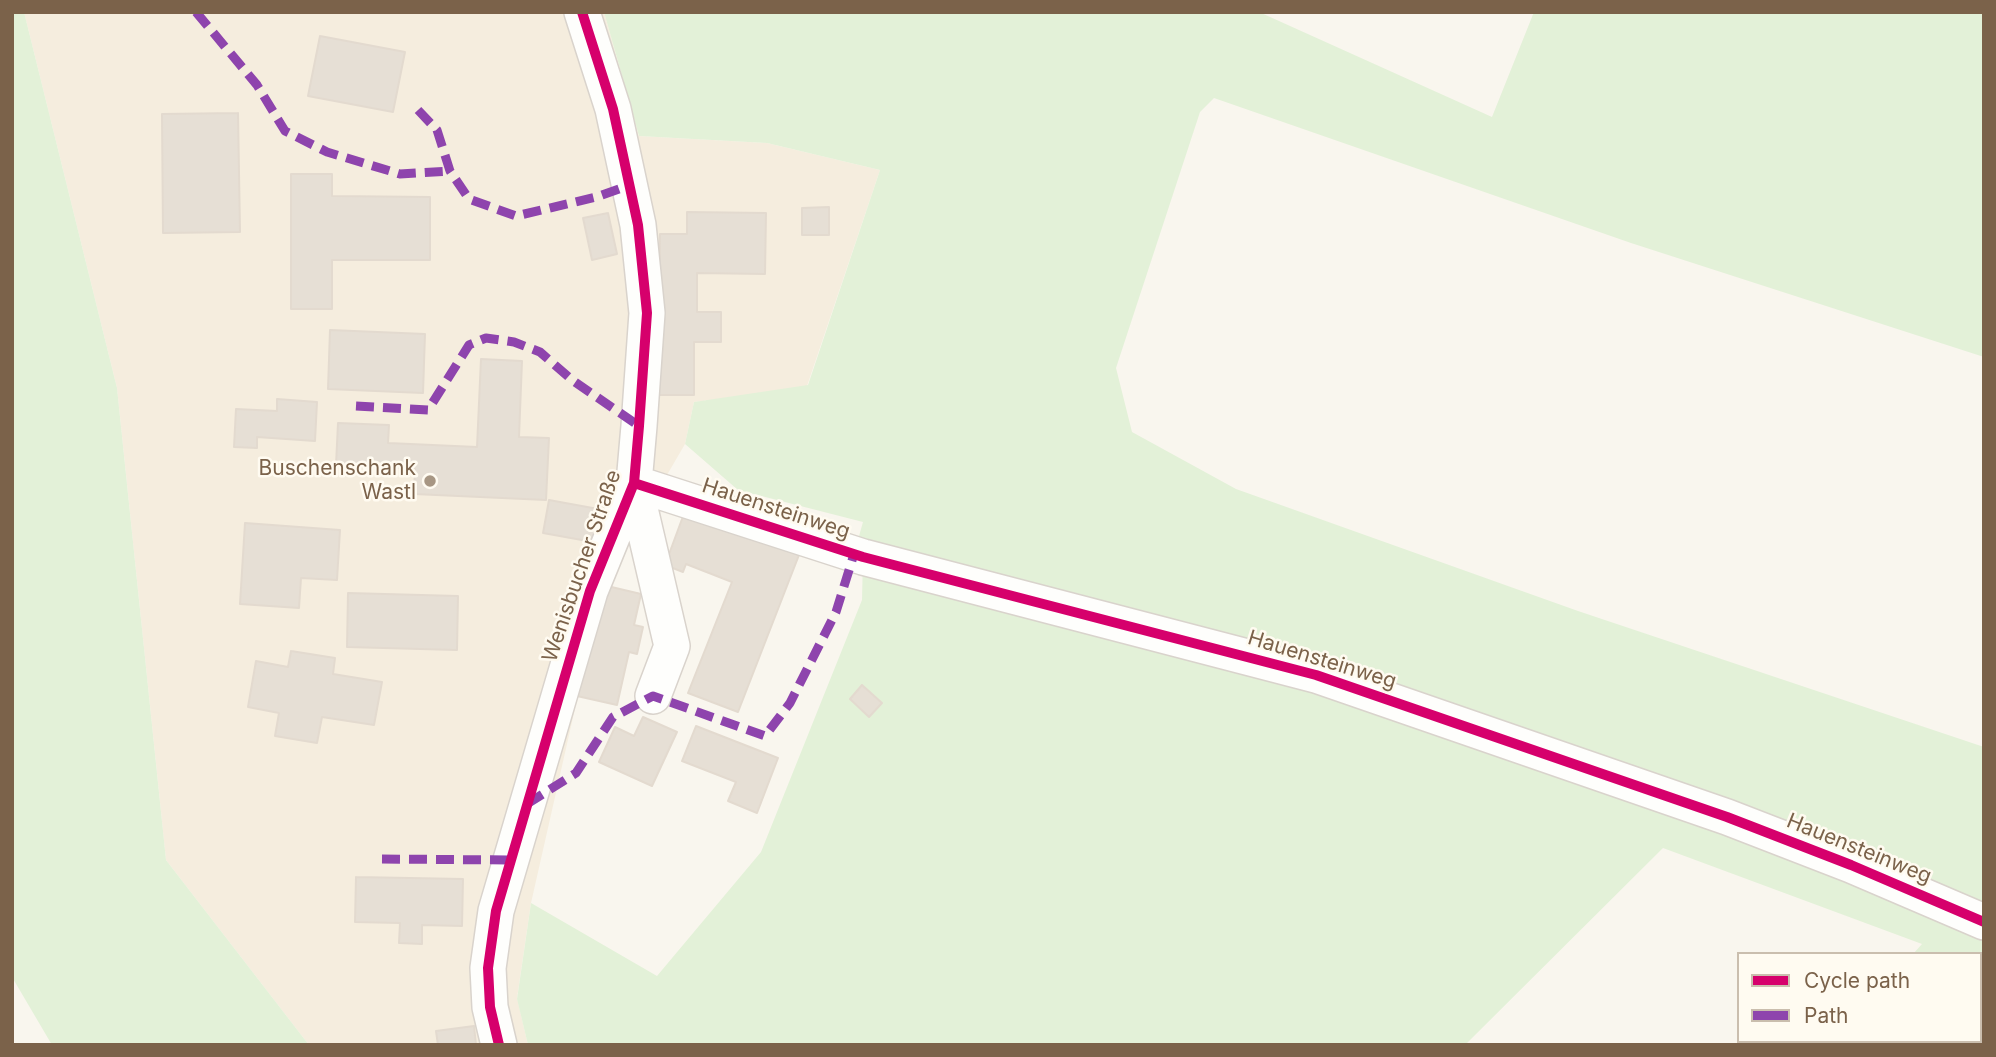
<!DOCTYPE html>
<meta charset="utf-8">
<style>
body{margin:0}
#map{position:relative;width:1996px;height:1057px;overflow:hidden;background:#f9f6ee;font-family:Inter,sans-serif}
canvas{display:block}
.frame{position:absolute;inset:0;border:14px solid #7b624a;pointer-events:none}
.legend{position:absolute;left:1737px;top:952px;width:245px;height:91px;box-sizing:border-box;background:#fffbf1;border:2px solid #cabeae;margin:0;padding:9px 12px;list-style:none;font-size:21px;color:#7b624a}
.legend li{display:flex;align-items:center;gap:14px;height:35px}
.legend b{width:35px;border:2px solid #cabeae}
</style>
<div id="map">
<canvas width="1996" height="1057"></canvas>
<div class="frame"></div>
<ul class="legend">
<li><b style="height:9px;background:#d6006c"></b>Cycle path</li>
<li><b style="height:9px;background:#8e44ad"></b>Path</li>
</ul>
</div>
<script>
const ctx = document.querySelector('canvas').getContext('2d');
ctx.lineJoin = 'round';
function fillPath(path, color) {
  ctx.fillStyle = color;
  ctx.fill(path, 'evenodd');
}
function toPath(rows) {
  const path = new Path2D();
  for (const r of rows) {
    path.moveTo(r[0], r[1]);
    for (let i = 2; i < r.length; i += 2) path.lineTo(r[i], r[i + 1]);
  }
  return path;
}
function trace(path, color, width, dash) {
  ctx.strokeStyle = color;
  ctx.lineWidth = width;
  ctx.lineCap = dash ? 'butt' : 'round';
  ctx.setLineDash(dash || []);
  ctx.stroke(path);
}
function label(font, color, halo, rows, align = 'center') {
  ctx.font = font + ' Inter,sans-serif';
  ctx.lineWidth = 5;
  ctx.setLineDash([]);
  ctx.textBaseline = 'middle';
  ctx.strokeStyle = halo;
  ctx.fillStyle = color;
  for (const [text, x, y, turn = 0] of rows) {
    ctx.save();
    ctx.translate(x, y);
    ctx.rotate((+turn || 0) * Math.PI / 180);
    ctx.textAlign = isNaN(turn) ? turn : align;
    if (halo) ctx.strokeText(text, 0, 0);
    ctx.fillText(text, 0, 0);
    ctx.restore();
  }
}
fillPath(toPath([
 [24,12,604,12,639,136,767,143,880,170,806,389,694,402,685,444,603,585,531,903,517,998,528,1045,309,1045,166,860,117,388]
]), '#f5edde');
fillPath(toPath([
 [12,12,24,12,117,388,166,860,309,1045,52,1045,12,977],
 [604,12,1259,12,1492,117,1534,12,1984,12,1984,357,1631,243,1214,98,1200,112,1116,368,1132,432,1236,489,1578,611,1984,747,1984,1045,1821,1045,1825,1041,1980,1041,1980,954,1913,954,1922,944,1663,848,1465,1045,528,1045,517,999,531,903,657,976,761,852,862,600,863,557,854,554,863,522,738,490,685,444,694,402,808,385,880,170,767,143,639,136]
]), '#e3f1d8');
const building = toPath([
 [320,36,405,52,393,112,308,96,320,36],
 [238,113,240,232,163,233,162,114,238,113],
 [291,174,332,174,332,196,430,197,430,260,332,260,332,309,291,309,291,174],
 [829,207,829,235,802,235,802,208,829,207],
 [687,212,766,213,765,274,697,273,697,312,721,312,721,342,694,342,694,395,658,395,660,234,687,234,687,212],
 [608,213,617,254,592,260,583,218,608,213],
 [330,330,425,334,423,393,328,389,330,330],
 [481,359,522,361,519,437,549,438,546,500,414,494,415,469,336,465,338,423,389,425,388,443,477,447,481,359],
 [277,399,317,402,315,441,257,437,257,448,234,447,236,409,277,411,277,399],
 [549,500,609,511,604,544,543,533,549,500],
 [685,511,799,555,738,712,688,693,732,582,686,564,683,572,665,565,685,511],
 [245,523,340,530,337,580,301,578,299,608,240,604,245,523],
 [603,585,641,594,634,625,643,627,637,654,629,652,617,705,577,696,603,585],
 [348,593,458,596,457,650,347,647,348,593],
 [291,651,335,658,333,674,382,682,374,725,322,717,317,743,275,736,279,713,248,707,256,661,288,667,291,651],
 [862,685,882,703,869,717,850,699,862,685],
 [643,717,677,732,652,786,599,762,615,727,634,736,643,717],
 [696,726,778,758,757,813,728,801,736,782,682,761,696,726],
 [356,877,463,879,462,926,422,925,422,944,399,943,400,923,355,922,356,877],
 [474,1026,476,1045,438,1045,436,1031,474,1026]
]);
fillPath(building, '#e6dfd5');
trace(building, '#e3dacf', 2);
const minor = toPath([
 [634,483,863,557,1316,675,1727,817,1851,865,1984,922],
 [634,483,672,646,653,696],
 [499,1045,490,1007,488,968,496,911,590,591,634,483,639,426,647,313,638,225,613,109,582,12]
]);
trace(minor, '#d9d3cc', 38);
trace(minor, '#fefefc', 35);
trace(toPath([
 [196,12,257,85,285,131,327,152,400,174,450,171],
 [418,110,437,130,450,171,469,199,516,216,596,197,630,185],
 [356,406,428,410,469,345,486,338,514,342,540,352,572,380,639,426],
 [527,804,576,773,613,717,653,696,765,736,790,703,836,612,854,554],
 [382,859,509,860]
]), '#8e44ad', 9, [18, 9]);
trace(toPath([
 [634,483,863,557,1316,675,1727,817,1851,865,1984,922],
 [499,1045,490,1007,488,968,496,911,590,591,634,483,639,426,647,313,638,225,613,109,582,12]
]), '#d6006c', 10);
for (const [x, y, r, color] of [
 [430,481,7,"#a79683"]
]) {
  const dot = new Path2D();
  dot.arc(x, y, r, 0, 2 * Math.PI);
  ctx.fillStyle = color;
  ctx.fill(dot);
  trace(dot, '#fffbf1', 2.5);
}
label('21px', '#7b624a', '#fffbf1', [
 ["Buschenschank",416,469],
 ["Wastl",416,493]
], 'right');
label('21px', '#7b624a', '#fffbf1', [
 ["Hauensteinweg",776,509,18],
 ["Wenisbucher Straße",582,566,-71],
 ["Hauensteinweg",1322,660,17],
 ["Hauensteinweg",1859,849,22]
]);
</script>
